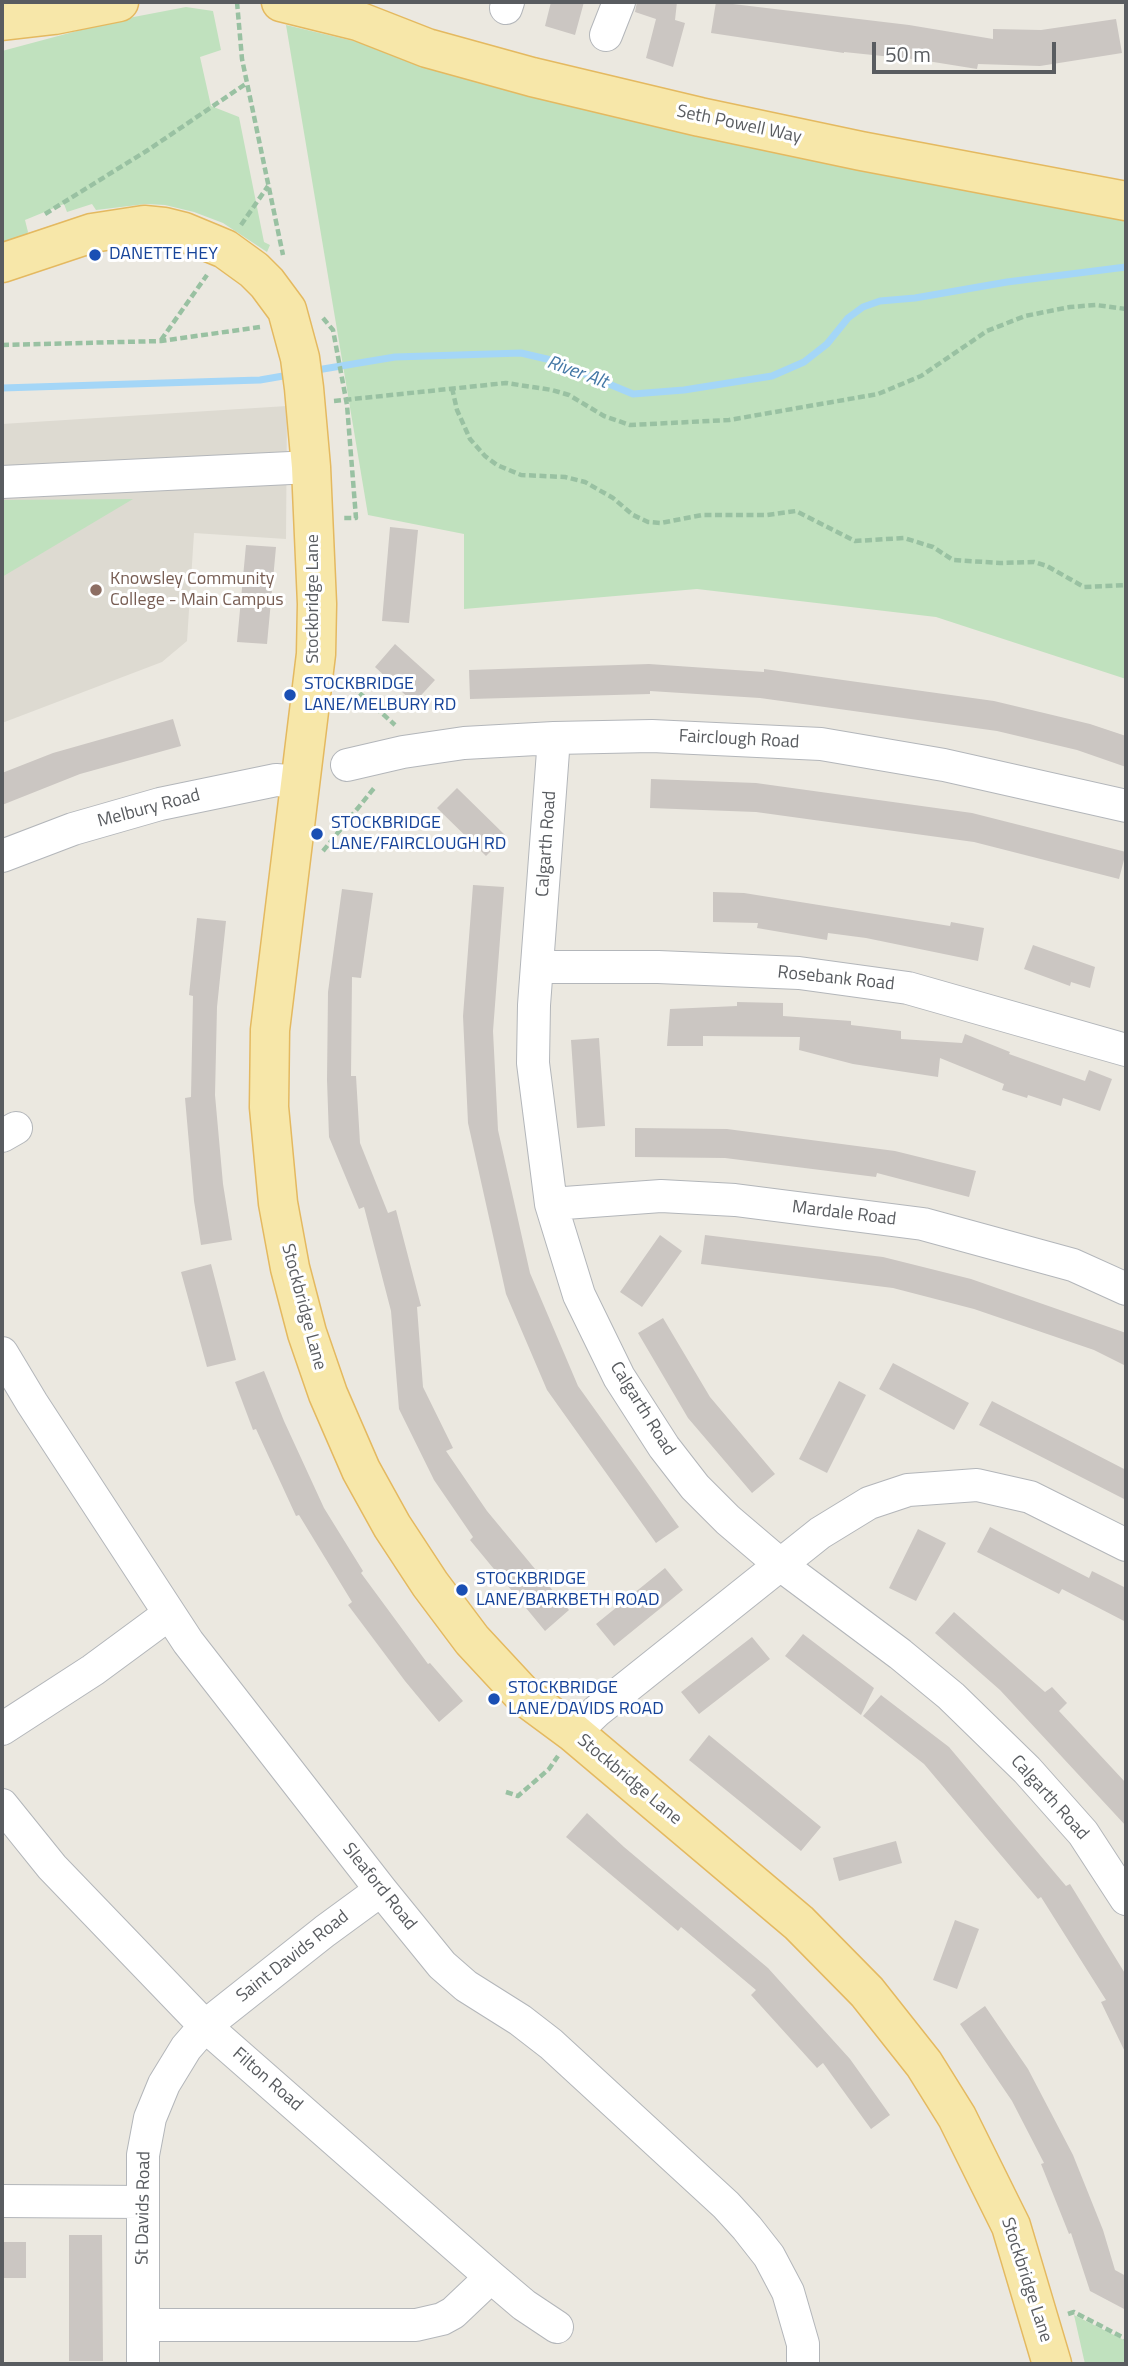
<!DOCTYPE html>
<style>
body{margin:0}
#map{position:relative;width:1128px;height:2366px;overflow:hidden;background:#ebe8e0;font-family:"Titillium Web",sans-serif}
canvas{display:block}
.frame{position:absolute;inset:0;border:4px solid #595c60;pointer-events:none}
.scale{position:absolute;left:872px;top:42px;width:184px;height:32px;box-sizing:border-box;border:4px solid #595c60;border-top:0;padding-left:9px;font-size:21px;line-height:24px;white-space:nowrap;color:#595c60;-webkit-text-stroke:5px #fff;paint-order:stroke}
</style>
<div id="map">
<canvas width="1128" height="2366"></canvas>
<div class="frame"></div>
<div class="scale">50 m</div>
</div>
<script>
const ctx = document.querySelector('canvas').getContext('2d');
ctx.lineJoin = 'round';
function fillPath(path, color) {
  ctx.fillStyle = color;
  ctx.fill(path, 'evenodd');
}
function toPath(rows) {
  const path = new Path2D();
  for (const r of rows) {
    path.moveTo(r[0], r[1]);
    for (let i = 2; i < r.length; i += 2) path.lineTo(r[i], r[i + 1]);
  }
  return path;
}
function trace(path, color, width, dash) {
  ctx.strokeStyle = color;
  ctx.lineWidth = width;
  ctx.lineCap = dash ? 'butt' : 'round';
  ctx.setLineDash(dash || []);
  ctx.stroke(path);
}
function label(font, color, halo, rows, align = 'center') {
  ctx.font = font + ' "Titillium Web",sans-serif';
  ctx.lineWidth = 6;
  ctx.setLineDash([]);
  ctx.textBaseline = 'middle';
  ctx.strokeStyle = halo;
  ctx.fillStyle = color;
  for (const [text, x, y, turn = 0] of rows) {
    ctx.save();
    ctx.translate(x, y);
    ctx.rotate((+turn || 0) * Math.PI / 180);
    ctx.textAlign = isNaN(turn) ? turn : align;
    if (halo) ctx.strokeText(text, 0, 0);
    ctx.fillText(text, 0, 0);
    ctx.restore();
  }
}
fillPath(toPath([
 [287,406,286,539,194,533,187,641,162,662,2,723,2,424]
]), '#dddad1');
fillPath(toPath([
 [186,7,213,11,221,50,200,57,211,106,239,117,264,242,270,245,267,252,223,223,194,212,165,205,146,204,96,210,92,204,67,212,64,204,25,220,28,232,26,236,2,243,2,51,118,20],
 [286,25,795,146,1126,212,1126,679,936,617,697,589,464,609,464,534,368,515],
 [133,499,2,577,2,500],
 [1074,2315,1126,2341,1126,2364,1085,2364]
]), '#c0e1be');
trace(toPath([
 [311,371,395,357,521,353,551,360,633,394,684,390,772,376,804,362,827,344,848,318,863,307,880,301,915,298,1007,282,1126,267],
 [2,388,260,380,289,375]
]), '#a4d6f7', 7);
fillPath(toPath([
 [551,2,584,2,575,35,545,26],
 [637,2,677,2,675,20,685,23,673,67,646,58,656,19,635,12],
 [716,2,909,25,993,39,993,29,1041,30,1116,19,1122,53,1040,66,978,64,977,69,921,60,844,52,844,53,711,33],
 [390,527,418,530,409,623,382,621],
 [246,545,276,547,267,644,237,642],
 [395,644,435,680,414,703,375,667],
 [649,664,764,672,764,669,994,701,1090,724,1126,736,1126,767,1077,750,997,731,760,698,650,691,650,694,470,699,469,670],
 [173,719,181,746,80,774,2,805,2,773,53,753],
 [651,779,756,783,972,813,1126,852,1119,879,974,842,756,812,650,808],
 [457,788,506,836,486,856,437,808],
 [473,885,504,887,493,1031,498,1130,530,1273,578,1386,679,1527,656,1543,547,1390,506,1294,468,1123,463,1016],
 [342,889,373,893,361,978,352,977,351,1076,356,1076,360,1143,388,1213,396,1210,421,1306,417,1307,423,1387,453,1448,446,1451,487,1511,569,1610,545,1631,470,1540,473,1537,434,1480,399,1409,391,1311,364,1207,359,1209,329,1137,327,1080,328,992],
 [713,892,744,893,950,926,951,922,984,928,978,961,866,938,828,933,827,940,757,928,758,923,713,922],
 [197,918,226,921,217,1007,215,1095,223,1184,232,1240,201,1245,194,1201,185,1098,191,1097,193,996,189,995],
 [1033,945,1095,967,1090,988,1071,982,1070,986,1024,969],
 [737,1002,783,1003,783,1016,851,1021,851,1025,901,1031,901,1039,962,1043,965,1034,1010,1052,1009,1054,1085,1081,1089,1070,1112,1079,1100,1111,1063,1098,1061,1106,1028,1095,1027,1098,1002,1090,1004,1084,940,1058,938,1077,853,1064,799,1050,800,1037,703,1036,703,1046,667,1046,670,1009,737,1006],
 [599,1038,605,1126,577,1128,571,1040],
 [635,1128,727,1129,895,1151,976,1171,969,1197,877,1173,876,1177,725,1158,635,1157],
 [660,1235,682,1251,642,1307,620,1292],
 [705,1235,883,1257,971,1279,1126,1333,1126,1366,1094,1350,974,1309,893,1288,701,1264],
 [211,1264,236,1360,207,1367,181,1272],
 [663,1318,710,1397,775,1474,752,1493,688,1418,638,1333],
 [893,1363,969,1403,954,1430,879,1389],
 [264,1371,284,1421,324,1508,363,1571,361,1573,428,1664,430,1663,463,1701,439,1722,405,1681,348,1605,352,1602,299,1515,296,1516,256,1429,253,1430,235,1382],
 [839,1381,866,1395,827,1473,799,1459],
 [992,1401,1126,1470,1126,1500,979,1425],
 [990,1527,1089,1578,1092,1571,1126,1588,1126,1622,1062,1589,1059,1594,977,1552],
 [918,1529,946,1543,916,1601,889,1588],
 [665,1568,683,1590,614,1646,596,1624],
 [954,1612,1045,1692,1052,1687,1067,1703,1059,1711,1126,1783,1126,1826,1000,1690,935,1633],
 [803,1634,874,1688,861,1715,785,1656],
 [752,1637,770,1659,699,1714,681,1692],
 [881,1695,949,1747,1066,1886,1070,1884,1126,1975,1126,2054,1101,2002,1106,2000,1041,1897,1038,1899,924,1764,863,1716],
 [709,1735,821,1827,801,1851,689,1760],
 [587,1813,624,1847,768,1968,850,2059,890,2115,871,2129,823,2063,817,2068,751,1995,756,1990,681,1927,678,1931,566,1837],
 [896,1841,902,1863,839,1881,833,1858],
 [955,1920,979,1929,957,1989,933,1980],
 [985,2006,1028,2069,1073,2155,1103,2230,1115,2270,1126,2276,1126,2310,1090,2291,1071,2233,1069,2234,1041,2164,1044,2163,1012,2101,960,2024],
 [69,2235,102,2235,103,2361,69,2361],
 [2,2242,26,2242,26,2278,2,2278]
]), '#cbc6c2');
const minor = toPath([
 [506,8,508,2],
 [606,35,619,2],
 [2,482,311,467],
 [554,738,534,1005,533,1063,551,1204,579,1295,619,1377,664,1447,695,1487,728,1520,782,1566,900,1654,951,1696,1027,1770,1083,1833,1126,1899],
 [347,765,403,752,464,743,554,738,652,736,821,744,944,765,1126,806],
 [2,856,73,829,160,804,276,780,301,782],
 [537,967,658,967,799,973,908,988,1126,1050],
 [2,1136,16,1128],
 [551,1204,661,1196,735,1200,923,1224,1073,1265,1126,1289],
 [2,1353,32,1403,188,1642,381,1890,442,1965,466,1986,520,2020,551,2044,726,2205,747,2228,769,2256,788,2292,803,2344,803,2364],
 [2,1729,93,1670,169,1614],
 [574,1733,597,1711,820,1533,869,1503,908,1490,977,1485,1030,1497,1126,1545],
 [2,1805,52,1867,205,2026,491,2277,524,2305,557,2327],
 [2,2201,142,2202],
 [143,2325,416,2325,442,2319,453,2313,491,2277],
 [143,2364,143,2155,150,2118,164,2084,186,2048,205,2026,325,1931,381,1890]
]);
const major = toPath([
 [281,2,358,21,427,48,532,77,700,117,861,151,1126,201],
 [2,21,54,15,119,2],
 [2,263,92,233,144,225,164,227,184,232,225,249,254,270,267,283,287,310,300,358,304,388,311,467,317,604,316,654,270,1030,269,1107,278,1203,290,1268,307,1333,328,1394,361,1470,392,1526,430,1584,472,1640,524,1696,574,1733,799,1923,867,1992,924,2064,957,2117,1011,2226,1052,2364]
]);
trace(minor, '#b3b6ba', 34);
trace(major, '#e4b960', 41);
trace(toPath([
 [237,2,242,59,283,255],
 [45,214,148,150,247,83],
 [241,225,268,186],
 [323,318,333,330,347,405,356,518,343,518],
 [161,340,207,275],
 [2,345,161,341,260,327],
 [452,388,457,410,470,439,485,456,497,465,521,475,565,477,585,482,613,498,633,515,648,522,661,523,702,515,767,515,796,511,855,541,904,538,933,547,953,560,1000,563,1034,562,1047,566,1084,587,1126,585],
 [334,401,506,383,552,390,569,395,604,416,630,425,729,420,878,394,921,376,987,331,1025,316,1070,307,1096,305,1126,309],
 [344,679,395,725],
 [323,851,375,787],
 [506,1792,518,1796,549,1769,558,1756],
 [1068,2314,1074,2312,1126,2339]
]), '#99c1a2', 4.5, [7, 3.5]);
trace(minor, '#fff', 32);
trace(major, '#f7e7a9', 38);
for (const [x, y, r, color] of [
 [95,255,7,"#1a4fb4"],
 [96,590,7,"#8d6e63"],
 [290,695,7,"#1a4fb4"],
 [317,834,7,"#1a4fb4"],
 [462,1590,7,"#1a4fb4"],
 [494,1699,7,"#1a4fb4"]
]) {
  const dot = new Path2D();
  dot.arc(x, y, r, 0, 2 * Math.PI);
  ctx.fillStyle = color;
  ctx.fill(dot);
  trace(dot, '#fff', 2.5);
}
label('18px', '#595c60', '#fff', [
 ["Seth Powell Way",739,125,12],
 ["Stockbridge Lane",314,599,-90],
 ["Fairclough Road",739,740,3],
 ["Melbury Road",149,809,-15],
 ["Calgarth Road",547,844,-86],
 ["Rosebank Road",836,979,6],
 ["Mardale Road",844,1214,7],
 ["Stockbridge Lane",303,1307,75],
 ["Calgarth Road",642,1409,58],
 ["Stockbridge Lane",629,1780,40],
 ["Calgarth Road",1049,1798,48],
 ["Sleaford Road",379,1887,51],
 ["Saint Davids Road",293,1957,-38],
 ["Filton Road",267,2080,41],
 ["St Davids Road",144,2208,-89],
 ["Stockbridge Lane",1026,2280,72]
]);
label('18px', '#164399', '#fff', [
 ["DANETTE HEY",109,255],
 ["STOCKBRIDGE",304,685],
 ["LANE/MELBURY RD",304,706],
 ["STOCKBRIDGE",331,824],
 ["LANE/FAIRCLOUGH RD",331,845],
 ["STOCKBRIDGE",476,1580],
 ["LANE/BARKBETH ROAD",476,1601],
 ["STOCKBRIDGE",508,1689],
 ["LANE/DAVIDS ROAD",508,1710]
], 'left');
label('18px', '#785e54', '#fff', [
 ["Knowsley Community",110,580],
 ["College - Main Campus",110,601]
], 'left');
label('italic 19px', '#4478a6', '#fff', [
 ["River Alt",577,373,20]
]);
</script>
